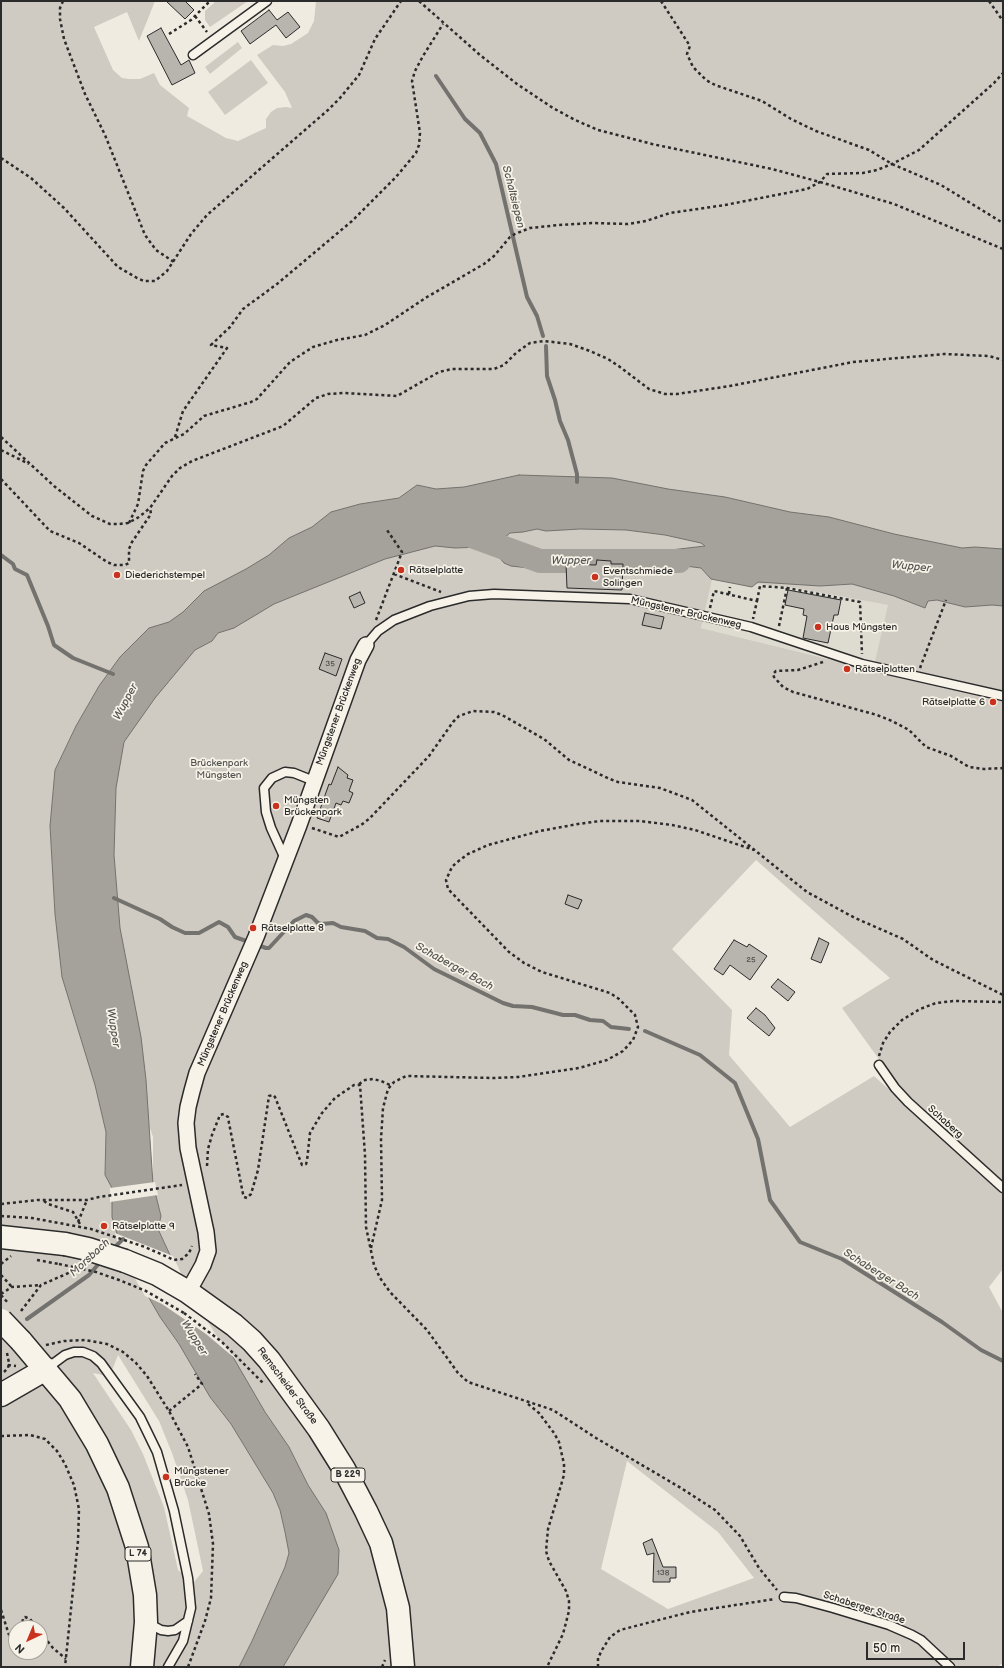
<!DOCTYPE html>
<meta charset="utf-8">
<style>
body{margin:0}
#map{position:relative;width:1004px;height:1668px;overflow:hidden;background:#efebe0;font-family:"Balsamiq Sans",sans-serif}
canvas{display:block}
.frame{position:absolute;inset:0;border:2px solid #2b2b2b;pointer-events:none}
.north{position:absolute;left:8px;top:1620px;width:40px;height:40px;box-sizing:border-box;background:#f7f3e8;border:1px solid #a5a39c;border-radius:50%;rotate:224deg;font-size:11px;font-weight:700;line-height:16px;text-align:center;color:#2b2b2b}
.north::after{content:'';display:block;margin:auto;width:14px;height:18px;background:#c8321e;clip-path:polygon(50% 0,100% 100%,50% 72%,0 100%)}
.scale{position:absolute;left:866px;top:1642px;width:99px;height:18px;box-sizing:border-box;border:2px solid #2b2b2b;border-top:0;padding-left:5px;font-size:12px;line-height:14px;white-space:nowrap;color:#2b2b2b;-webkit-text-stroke:3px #f7f3e8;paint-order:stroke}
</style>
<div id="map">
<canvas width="1004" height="1668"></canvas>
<div class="frame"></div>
<div class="north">N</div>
<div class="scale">50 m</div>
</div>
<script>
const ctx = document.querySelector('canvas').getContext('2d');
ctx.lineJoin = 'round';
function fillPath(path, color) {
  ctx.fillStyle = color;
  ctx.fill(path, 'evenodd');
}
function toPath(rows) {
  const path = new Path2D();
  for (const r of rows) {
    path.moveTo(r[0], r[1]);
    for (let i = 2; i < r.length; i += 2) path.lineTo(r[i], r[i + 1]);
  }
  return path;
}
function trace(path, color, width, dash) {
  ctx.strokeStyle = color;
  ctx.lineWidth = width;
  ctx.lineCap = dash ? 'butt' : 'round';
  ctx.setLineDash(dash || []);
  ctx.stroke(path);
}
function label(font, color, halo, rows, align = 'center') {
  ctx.font = font + ' "Balsamiq Sans",sans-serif';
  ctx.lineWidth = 3.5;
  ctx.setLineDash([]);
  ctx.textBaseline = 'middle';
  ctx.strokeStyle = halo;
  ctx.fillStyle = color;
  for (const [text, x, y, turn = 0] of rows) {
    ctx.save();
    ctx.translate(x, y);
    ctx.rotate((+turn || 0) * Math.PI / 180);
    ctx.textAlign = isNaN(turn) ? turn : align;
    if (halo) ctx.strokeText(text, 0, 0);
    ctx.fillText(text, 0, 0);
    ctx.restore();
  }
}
fillPath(toPath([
 [712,580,789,587,889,605,873,670,701,628]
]), '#dedbd1');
fillPath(toPath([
 [1,1,155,1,139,41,127,12,94,27,113,70,122,78,129,79,140,79,154,73,160,85,189,108,187,116,226,138,238,141,266,128,266,119,271,112,277,108,286,107,292,108,285,92,257,55,273,45,283,46,291,44,308,33,314,21,316,1,1003,1,1003,1181,926,1114,899,1087,842,1008,890,978,756,860,672,949,732,1010,729,1055,790,1127,874,1076,1003,1193,1003,1269,989,1287,1003,1313,1003,1663,997,1667,283,1667,304,1632,326,1513,308,1485,289,1447,265,1412,188,1294,158,1229,161,1216,153,1184,153,1137,126,1057,92,811,149,628,120,657,99,686,76,726,55,770,50,826,55,914,62,976,95,1085,106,1132,105,1175,112,1187,112,1217,122,1251,160,1317,179,1344,210,1397,231,1424,273,1493,280,1510,285,1532,289,1553,285,1567,252,1641,239,1667,1,1667],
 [712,580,789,587,888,605,873,670,701,628],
 [118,1355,159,1421,172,1453,188,1500,203,1571,194,1582,178,1570,164,1507,143,1454,131,1430,93,1373,107,1376,113,1368],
 [627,1461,718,1532,754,1578,668,1609,601,1569],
 [16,1628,40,1628,40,1652,16,1652],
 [216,1,248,1,210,27,205,20,205,11],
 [238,42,242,48,210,74,205,67],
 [251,60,268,83,225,115,208,92]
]), '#cfcbc2');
const water = toPath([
 [519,475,612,478,668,489,725,497,790,512,829,517,894,534,962,548,975,547,1003,549,1003,606,992,605,965,607,937,600,928,601,925,608,894,596,852,584,820,586,758,582,752,587,711,579,701,568,646,561,645,553,705,546,701,543,665,535,626,530,580,529,546,531,537,529,523,532,510,533,496,545,482,547,455,548,435,546,385,559,274,604,234,628,218,633,212,641,195,650,155,698,124,742,116,788,114,855,120,928,141,1037,146,1080,153,1184,161,1216,158,1229,188,1294,215,1336,233,1357,265,1412,289,1447,308,1485,326,1513,339,1550,338,1574,283,1667,239,1667,252,1641,285,1567,289,1553,285,1532,280,1510,273,1493,231,1424,210,1397,179,1344,160,1317,122,1251,112,1217,112,1188,105,1175,106,1132,95,1085,62,977,55,914,50,826,55,770,76,726,99,686,120,657,149,628,169,622,183,612,204,591,246,569,269,555,289,538,312,527,331,512,360,504,399,498,417,485,436,489,464,487,519,475],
 [506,542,523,545,551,555,547,570,511,566,504,563,494,551,506,542]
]);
fillPath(water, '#a4a29a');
trace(water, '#74726e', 1);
fillPath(toPath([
 [155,1182,158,1195,110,1202,110,1188],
 [115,1233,173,1256,190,1293,216,1335,238,1361,206,1334,162,1304,145,1296,120,1252]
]), '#efebe0');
trace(toPath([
 [436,76,465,119,480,133,496,164,527,297,537,316,543,336],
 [546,346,547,376,555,400,560,421,568,440,577,474,577,482],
 [1,555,13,564,15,569,27,575,48,626,54,645,73,658,113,674],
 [114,898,160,919,172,927,185,933,199,933,219,922,228,927,235,937,266,948,269,948,294,921,306,915,312,917,318,923,321,924,333,923,341,927,365,931,377,938,388,939,404,947,434,969,503,1003,513,1006,532,1007,563,1015,575,1015,590,1020,603,1021,611,1027,629,1029],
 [645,1031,700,1055,735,1083,758,1139,770,1200,800,1242,842,1259,942,1322,981,1350,1003,1361],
 [112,1250,123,1239],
 [27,1319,89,1275,102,1260]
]), '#74726e', 4);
trace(toPath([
 [466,534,540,561,679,561]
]), '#a4a29a', 24);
const building = toPath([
 [166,1,185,1,194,10,185,19,166,1],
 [269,10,277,20,288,12,300,27,286,38,276,25,250,44,241,31,269,10],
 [161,28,181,65,189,60,195,73,172,85,147,36,161,28],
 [597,560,611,561,611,564,623,564,622,590,567,588,566,564,596,565,597,560],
 [788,590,841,600,838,615,834,615,828,643,803,638,807,616,803,615,804,609,785,605,788,590],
 [360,592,365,603,354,608,349,597,360,592],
 [645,613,664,617,661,629,642,625,645,613],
 [325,653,342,659,336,676,319,669,325,653],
 [338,767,348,775,347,778,353,780,349,791,353,793,349,803,343,801,341,805,336,803,329,822,317,818,329,784,331,785,338,767],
 [568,895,582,900,578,909,565,904,568,895],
 [819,938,829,943,821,963,811,959,819,938],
 [734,940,747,947,749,944,767,956,750,980,730,965,723,975,714,969,734,940],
 [778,979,795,992,788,1001,771,987,778,979],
 [756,1008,765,1015,775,1028,769,1036,747,1018,756,1008],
 [652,1539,663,1567,676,1567,676,1578,670,1578,670,1582,653,1582,654,1553,647,1555,643,1543,652,1539]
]);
fillPath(building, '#b8b5ae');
trace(building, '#2b2b2b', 1);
const lane = toPath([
 [193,55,267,1],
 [366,645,378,631,394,620,430,606,469,596,494,594,630,599,751,627,862,664,1003,696],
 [286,861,271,828,266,812,264,788,272,778,285,772,294,773,314,781],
 [879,1065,895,1088,908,1102,1003,1188],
 [46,1369,65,1355,74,1352,83,1352,93,1356,101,1363,140,1417,157,1452,174,1511,188,1578,191,1608,183,1641,168,1667],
 [784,1597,796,1598,833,1608,889,1625,912,1635,921,1640,950,1667],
 [148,1623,161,1630,168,1631,175,1630,188,1621]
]);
const street = toPath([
 [188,1292,203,1265,208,1251,206,1232,188,1148,186,1123,188,1107,192,1091,197,1073,256,937,299,825,358,660,366,645]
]);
const secondary = toPath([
 [1,1395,46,1369]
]);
const primary = toPath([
 [1,1237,65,1244],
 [125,1261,157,1274,188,1292,234,1325,252,1341,269,1360,319,1429,344,1469,366,1511,381,1543,398,1608,403,1667],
 [21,1341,70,1399,97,1444,118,1488,137,1547,145,1595,146,1622,142,1667]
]);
trace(lane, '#2b2b2b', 11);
trace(street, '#2b2b2b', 18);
trace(secondary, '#2b2b2b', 25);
trace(primary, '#2b2b2b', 25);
trace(toPath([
 [63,1,60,8,60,19,64,39,85,94,105,135,145,235,156,250,174,262],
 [419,1,480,55,517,84,553,108,575,120,598,130,652,144,772,169,820,182,894,204,1003,249],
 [661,1,690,46,687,54,693,67,706,80,715,85,762,101,791,119,816,131,869,150,892,164,941,185,1003,223],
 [989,1,1003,21],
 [195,16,207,32],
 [169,34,191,20,210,1],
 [1,158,31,178,64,208,118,267,137,278,144,281,155,281,167,271,191,234,207,215,328,110,340,98,359,75,375,39,401,1],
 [1,437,54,486,92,516,110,524,119,524,128,523,139,517,150,508,172,476,180,468,192,461,283,426,316,398,328,394,344,393,397,396,439,372,452,369,494,369,504,365,516,353,530,343,544,341,570,344,590,351,608,359,620,367,649,389,665,394,677,394,730,386,853,362,944,354,989,356,1003,360],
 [175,437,183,411,227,348,211,345,230,327,243,309,277,284,352,221,396,177,416,153,419,145,420,133,412,81,415,71,423,56,443,24],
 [1,450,29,464],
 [1,479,50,531,79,543,107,562,114,565,125,565,129,563,129,549,132,542,151,514,150,508],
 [129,523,138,504,143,471,146,465,165,443,184,434,204,416,251,402,257,399,290,362,313,347,337,340,365,335,385,325,427,297,484,264,494,256,510,237,515,234,530,228,559,225,592,223,628,224,646,221,670,213,725,205,807,189,820,182,827,174,863,173,877,170,892,164,919,150,994,83,1003,73],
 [394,574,441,592],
 [729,594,730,587],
 [757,601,760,586,787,588,860,602,862,654],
 [710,608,714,591,757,601,753,619],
 [376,620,402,552,387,530],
 [779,626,787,588],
 [823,662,798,670,776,671,773,674,774,677,783,687,793,692,877,715,892,721,909,730,926,747,951,756,969,767,984,769,1003,768],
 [920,668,946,600],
 [312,828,339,837,361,825,369,819,429,756,453,722,459,716,473,711,494,712,502,715,544,739,569,760,610,779,618,782,660,788,692,800,807,892,855,918,903,939,933,960,1003,995],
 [879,1056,883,1043,890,1032,902,1020,920,1009,936,1003,954,1001,1003,1002],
 [359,1084,365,1080,373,1079,381,1081,390,1085],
 [207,1166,208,1149,212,1135,220,1115,224,1114,228,1117,229,1123,243,1194,244,1197,247,1198,251,1194,258,1170,269,1096,273,1095,275,1097,302,1165,306,1164,307,1161,310,1133,322,1113,335,1098,354,1085,360,1085,365,1155,366,1227,374,1265,380,1278,390,1292,427,1330,458,1373,468,1382,553,1410,596,1438,681,1488,715,1510,740,1536,759,1568,777,1590],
 [44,1201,48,1204,73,1212,80,1224],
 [1,1204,38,1200,87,1200,99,1197,182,1185],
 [1,1216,32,1218,91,1229,145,1247,174,1260,182,1259,189,1253,192,1246],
 [78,1222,87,1200],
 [371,1248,382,1200,381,1139,383,1108,388,1089,394,1082,406,1076,493,1078,518,1077,579,1068,607,1060,623,1051,633,1040,638,1027,635,1015,619,999,610,993,542,972,524,963,509,952,448,889,446,880,452,867,456,863,468,854,488,845,540,831,578,824,600,821,640,821,672,825,695,830,754,850],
 [37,1260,59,1264],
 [1,1264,11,1256],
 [1,1275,12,1287],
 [1,1294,12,1287,41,1285],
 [1,1295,9,1304],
 [21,1311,41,1285,73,1271],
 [184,1313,222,1342,263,1383],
 [46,1345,64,1341,85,1340,107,1344,123,1352,136,1363,147,1376,169,1411,188,1447,209,1514,213,1544,211,1598,205,1621,188,1667],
 [8,1365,16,1366],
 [4,1372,8,1368,9,1363,7,1353],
 [528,1404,539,1413,554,1433,559,1442,564,1464,564,1475,548,1529,546,1551,549,1561,566,1591,569,1601,569,1611,563,1634,547,1667],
 [169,1411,202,1384,195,1374],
 [1,1436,30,1435,45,1439,57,1451,65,1464,74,1485,79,1509,78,1541,65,1667],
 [1,1610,10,1638,16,1649],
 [22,1628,23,1618,25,1617,30,1619,37,1628],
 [40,1632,53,1648,66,1659],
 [382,1667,385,1660],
 [598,1667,598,1658,602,1650,610,1637,620,1630,690,1612,775,1599]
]), '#2b2b2b', 2.5, [3, 3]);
trace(lane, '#f7f3e8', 8);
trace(street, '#f7f3e8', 15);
trace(secondary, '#f7f3e8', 22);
trace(primary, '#f7f3e8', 22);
const primaryBridge = toPath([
 [65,1244,88,1249,125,1261],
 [1,1320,21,1341]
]);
trace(primaryBridge, '#2b2b2b', 25, []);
trace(toPath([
 [59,1264,96,1272,119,1280,146,1291,184,1313]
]), '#2b2b2b', 2.5, [3, 3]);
trace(primaryBridge, '#f7f3e8', 22);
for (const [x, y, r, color] of [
 [401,570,4,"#c8321e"],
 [117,575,4,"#c8321e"],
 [595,577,4,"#c8321e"],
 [818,627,4,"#c8321e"],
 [847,669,4,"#c8321e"],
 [993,702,4,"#c8321e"],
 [276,806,4,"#c8321e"],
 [253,928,4,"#c8321e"],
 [104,1226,4,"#c8321e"],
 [166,1477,4,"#c8321e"]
]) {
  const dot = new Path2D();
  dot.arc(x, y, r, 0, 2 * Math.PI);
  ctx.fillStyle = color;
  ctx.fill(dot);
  trace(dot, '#f7f3e8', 1.5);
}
label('8px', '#4e4e4c', null, [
 ["35",330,664],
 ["25",751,960],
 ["138",663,1573]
]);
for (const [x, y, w] of [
 [348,1475,34],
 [138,1554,26]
]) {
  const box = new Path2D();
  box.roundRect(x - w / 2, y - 7, w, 14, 3);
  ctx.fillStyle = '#f7f3e8';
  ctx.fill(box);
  trace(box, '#2b2b2b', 1);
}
label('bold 9px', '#2b2b2b', null, [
 ["B 229",348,1475],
 ["L 74",138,1554]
]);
label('10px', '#2b2b2b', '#f7f3e8', [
 ["Rätselplatte",409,570],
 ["Eventschmiede",603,571],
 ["Solingen",603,583],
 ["Diederichstempel",125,575],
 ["Haus Müngsten",826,627],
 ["Rätselplatten",855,669],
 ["Rätselplatte 6",985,702,"right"],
 ["Müngsten",284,800],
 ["Brückenpark",284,812],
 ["Rätselplatte 8",261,928],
 ["Rätselplatte 9",112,1226],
 ["Müngstener",174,1471],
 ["Brücke",174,1483]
], 'left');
label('10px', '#2b2b2b', '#f7f3e8', [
 ["Müngstener Brückenweg",686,613,13],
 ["Müngstener Brückenweg",339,712,-70],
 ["Müngstener Brückenweg",223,1014,-67],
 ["Schaberg",945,1122,42],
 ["Remscheider Straße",287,1386,53],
 ["Schaberger Straße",864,1608,18]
]);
label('10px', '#545351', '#f7f3e8', [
 ["Brückenpark",219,763],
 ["Müngsten",219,775]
]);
label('italic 11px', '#555552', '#f7f3e8', [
 ["Schaltsiepen",513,197,76],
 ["Wupper",571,561],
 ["Wupper",911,567,6],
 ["Wupper",126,702,-62],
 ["Schaberger Bach",454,967,29],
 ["Wupper",113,1028,81],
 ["Morsbach",90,1258,-43],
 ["Schaberger Bach",881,1275,32],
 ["Wupper",194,1338,58]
]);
</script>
